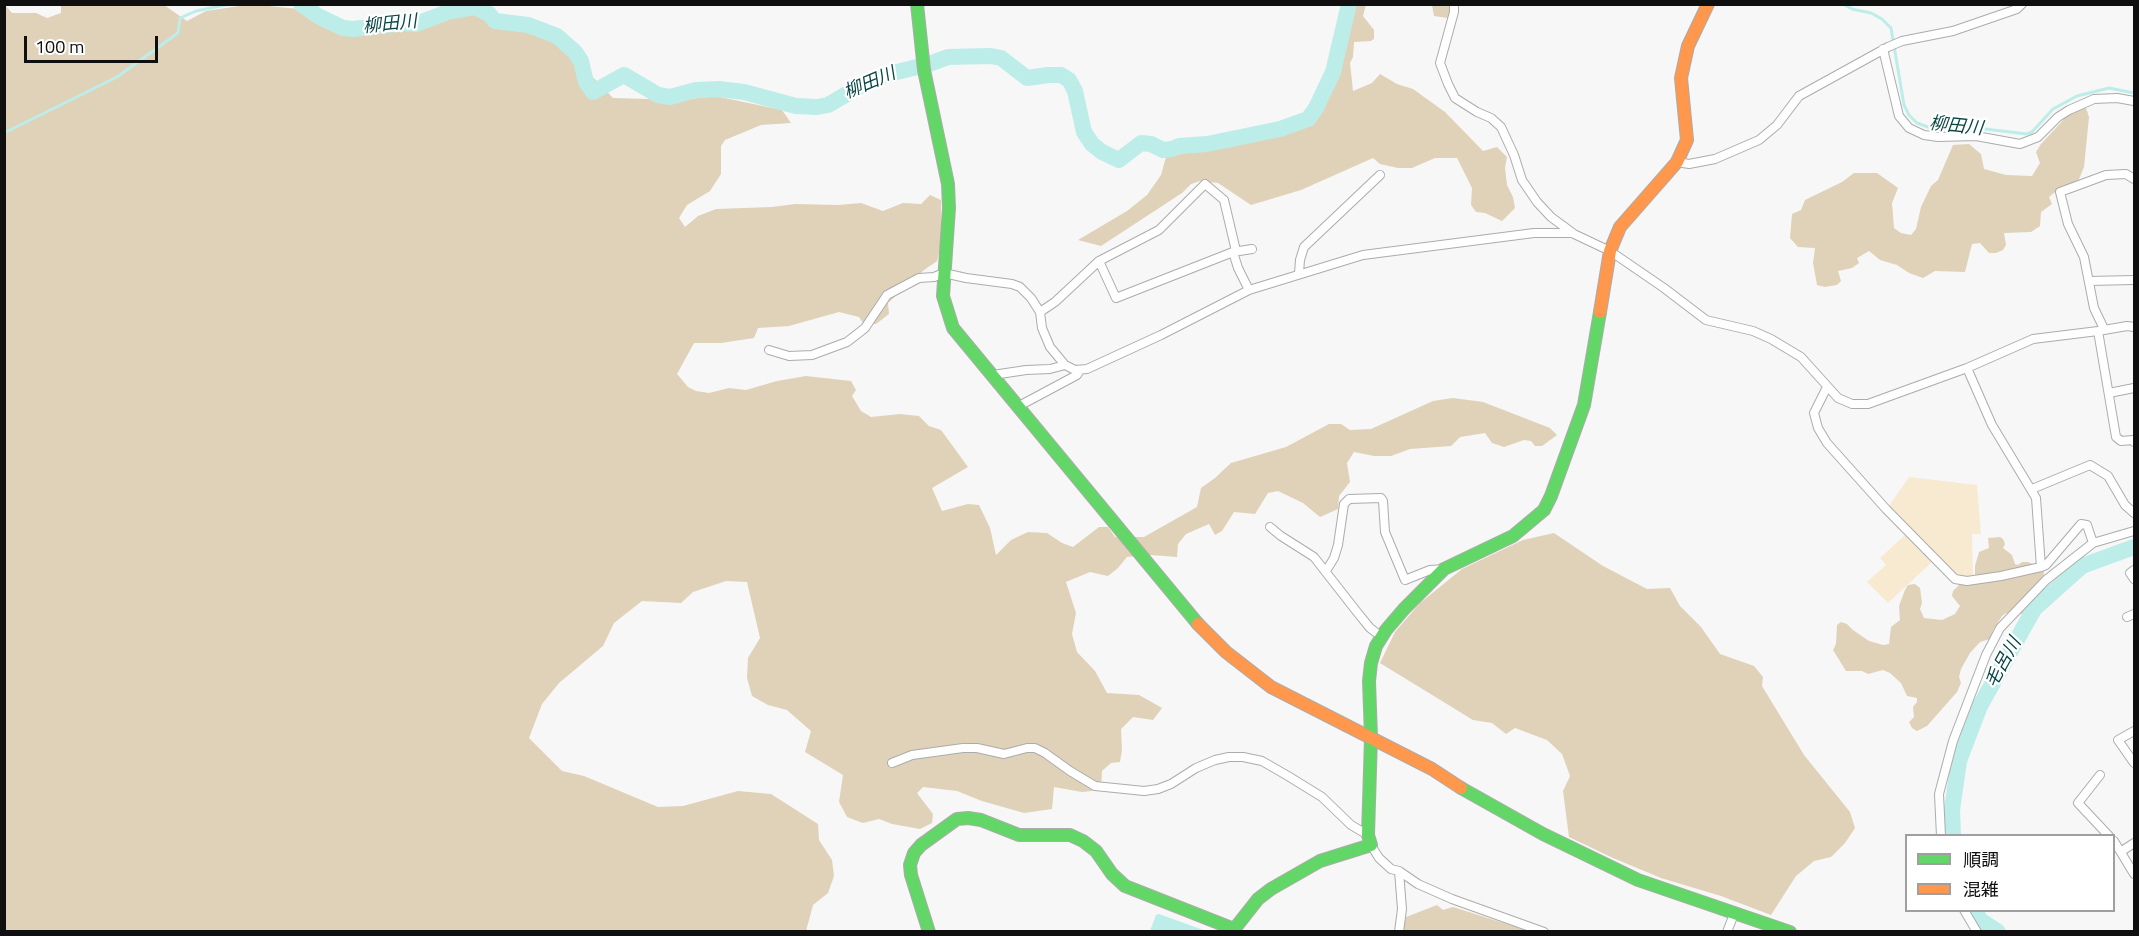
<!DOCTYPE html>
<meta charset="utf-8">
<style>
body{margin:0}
#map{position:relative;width:2139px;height:936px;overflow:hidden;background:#f6f7f6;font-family:"Titillium Web","Noto Sans JP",sans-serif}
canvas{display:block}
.frame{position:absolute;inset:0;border:6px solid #0e0f0e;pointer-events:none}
.legend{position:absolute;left:1905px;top:834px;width:210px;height:78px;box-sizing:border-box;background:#fff;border:2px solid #9f9f9f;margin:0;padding:8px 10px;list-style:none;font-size:18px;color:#0e0f0e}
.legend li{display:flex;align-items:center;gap:12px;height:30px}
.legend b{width:30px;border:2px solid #9f9f9f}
.scale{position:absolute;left:24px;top:36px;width:134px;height:27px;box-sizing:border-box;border:3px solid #0e0f0e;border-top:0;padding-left:8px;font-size:18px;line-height:21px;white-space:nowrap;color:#0e0f0e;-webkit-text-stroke:4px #fff;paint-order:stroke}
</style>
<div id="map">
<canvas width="2139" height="936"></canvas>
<div class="frame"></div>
<ul class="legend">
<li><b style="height:8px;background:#63d668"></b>順調</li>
<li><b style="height:8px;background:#ff974d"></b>混雑</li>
</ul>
<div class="scale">100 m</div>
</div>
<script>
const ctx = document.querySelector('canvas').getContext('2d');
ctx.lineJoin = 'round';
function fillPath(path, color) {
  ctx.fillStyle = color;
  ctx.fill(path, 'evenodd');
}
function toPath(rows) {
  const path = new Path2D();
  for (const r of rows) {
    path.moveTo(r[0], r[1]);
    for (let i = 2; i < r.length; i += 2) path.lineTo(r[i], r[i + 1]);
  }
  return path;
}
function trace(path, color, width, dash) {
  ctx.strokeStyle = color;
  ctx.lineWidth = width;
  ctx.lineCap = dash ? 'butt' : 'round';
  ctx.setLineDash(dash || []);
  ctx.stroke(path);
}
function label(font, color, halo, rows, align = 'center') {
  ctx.font = font + ' "Titillium Web","Noto Sans JP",sans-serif';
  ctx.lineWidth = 4.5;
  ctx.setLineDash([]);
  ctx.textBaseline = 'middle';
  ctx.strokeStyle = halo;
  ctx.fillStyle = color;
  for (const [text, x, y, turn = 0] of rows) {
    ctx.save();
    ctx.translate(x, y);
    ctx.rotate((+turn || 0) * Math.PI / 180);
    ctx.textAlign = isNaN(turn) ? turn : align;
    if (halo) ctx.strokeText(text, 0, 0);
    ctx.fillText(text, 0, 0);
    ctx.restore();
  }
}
fillPath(toPath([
 [1909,477,1977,485,1981,534,1972,534,1973,577,1959,577,1889,506],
 [1906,534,1932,562,1888,603,1867,582,1886,565,1880,558]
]), '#f7ead1');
fillPath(toPath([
 [5,5,12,13,36,13,47,18,61,13,61,5,164,5,187,21,206,11,246,5,258,5,299,9,328,26,342,31,389,26,419,27,464,10,480,12,494,23,532,28,553,36,613,98,682,100,715,96,782,110,791,123,761,125,725,140,721,146,721,174,710,191,687,205,679,218,685,227,698,216,716,209,772,207,795,204,838,205,861,203,883,211,903,203,921,204,930,195,941,200,941,244,937,261,924,270,888,303,889,314,876,324,863,323,859,317,839,312,789,326,758,328,754,338,721,343,694,343,677,374,688,387,696,391,709,393,729,388,746,390,777,381,806,376,851,381,856,390,852,396,861,411,871,417,900,414,919,416,929,426,941,430,968,467,932,488,942,511,968,504,979,505,990,528,996,555,1011,540,1028,532,1047,533,1062,543,1073,547,1099,527,1108,527,1115,537,1144,537,1197,507,1201,488,1215,478,1231,463,1286,447,1329,424,1341,424,1350,430,1371,429,1433,401,1453,398,1483,402,1550,428,1557,435,1542,446,1535,446,1531,441,1524,440,1504,447,1492,443,1485,433,1460,437,1451,446,1410,449,1391,456,1374,456,1354,452,1347,463,1350,482,1339,496,1338,509,1320,517,1303,503,1278,491,1268,493,1255,514,1234,512,1222,531,1215,535,1209,524,1186,534,1178,544,1177,557,1150,555,1127,557,1118,568,1108,576,1090,572,1066,582,1076,613,1072,634,1077,652,1095,671,1107,693,1139,695,1162,708,1153,720,1133,717,1121,729,1122,750,1120,762,1111,763,1102,771,1101,790,1082,792,1054,787,1052,809,1024,813,982,801,957,791,923,787,917,793,933,814,932,823,920,829,892,824,879,819,863,823,847,817,839,802,843,775,805,752,811,731,787,710,768,705,752,696,747,678,748,658,760,638,747,582,726,581,693,592,681,603,642,601,614,623,603,646,559,683,542,704,529,738,562,771,584,776,658,807,683,806,738,791,771,794,818,824,819,840,832,860,834,876,828,893,813,905,806,931,5,932],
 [1344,5,1366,5,1363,16,1374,30,1374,39,1371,41,1354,42,1353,57,1350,63,1353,91,1372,83,1380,74,1397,84,1413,89,1445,112,1483,151,1497,147,1507,157,1505,168,1507,185,1513,197,1515,208,1502,221,1485,213,1476,212,1471,205,1472,188,1457,158,1435,158,1412,168,1398,168,1380,164,1373,158,1301,190,1251,205,1218,183,1200,181,1191,184,1182,193,1101,246,1078,240,1127,211,1147,195,1161,175,1166,157,1278,134,1309,123,1316,113,1312,105,1315,94,1327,76,1334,48,1349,31,1350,17],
 [1432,5,1451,5,1450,15,1448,18,1434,16],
 [2086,108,2089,117,2084,167,2077,184,2060,188,2049,197,2052,204,2041,212,2040,226,2031,232,2004,233,2006,245,2003,250,1996,253,1989,253,1980,243,1972,244,1965,272,1935,271,1923,278,1909,273,1897,265,1880,260,1869,251,1857,258,1859,263,1852,268,1838,271,1841,281,1837,285,1825,287,1817,285,1813,263,1815,248,1798,247,1790,238,1792,214,1801,210,1805,200,1842,182,1854,173,1877,173,1898,188,1892,203,1894,228,1901,233,1911,235,1916,229,1921,207,1931,186,1938,180,1953,145,1969,144,1981,154,1984,169,2006,175,2032,176,2040,163,2036,152,2041,144,2067,116,2078,109],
 [1554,533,1603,566,1647,589,1670,588,1680,606,1701,627,1720,654,1754,666,1763,677,1762,686,1804,755,1850,812,1855,828,1845,843,1831,857,1814,861,1796,876,1771,915,1721,896,1661,878,1613,858,1569,837,1563,791,1570,776,1562,754,1547,740,1515,728,1506,734,1492,723,1473,720,1380,663,1395,632,1420,603,1462,569,1523,540],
 [2000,537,2003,539,2005,544,2003,548,2012,555,2015,564,2018,565,2022,562,2028,562,2043,568,2046,586,2040,597,2024,613,2018,615,2006,613,2002,616,1993,630,1990,639,1980,642,1970,653,1961,669,1959,677,1961,683,1957,692,1927,726,1917,731,1912,728,1909,722,1914,717,1913,707,1917,702,1917,698,1907,696,1901,683,1890,673,1883,670,1868,674,1862,671,1846,671,1833,650,1836,644,1837,625,1841,622,1847,624,1853,630,1869,641,1883,645,1889,644,1891,627,1900,620,1899,606,1905,590,1908,585,1915,584,1920,588,1922,603,1920,609,1924,618,1942,620,1955,614,1960,606,1952,596,1953,591,1961,583,1975,578,1975,566,1979,552,1989,548,1988,538],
 [1437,905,1443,910,1453,907,1529,931,1403,932,1406,917]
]), '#dfd2b8');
fillPath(toPath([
 [1159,914,1206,931,1150,931,1156,915]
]), '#bdede9');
trace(toPath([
 [1843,4,1852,9,1871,13,1882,19,1891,28,1904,105,1909,115,1917,123,1928,127,1960,126,2027,134,2032,132,2053,109,2077,96,2109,88,2134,93],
 [4,133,117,77,178,33,180,18,196,11,230,4]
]), '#bdede9', 3);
trace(toPath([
 [301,4,318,16,343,28,353,29,404,23,416,24,448,12,475,7,489,14,495,21,528,25,557,36,575,52,581,61,586,82,593,92,624,75,658,95,670,97,696,90,719,89,744,92,796,106,817,107,828,105,864,84,885,75,929,64,948,57,991,56,1001,58,1027,78,1048,75,1061,75,1069,80,1075,91,1084,132,1092,144,1102,152,1119,160,1141,143,1151,144,1163,150,1172,149,1179,146,1207,144,1280,129,1308,119,1316,108,1333,72,1349,4],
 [1953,836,1952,810,1959,761,1980,706,2034,609,2082,566,2134,547],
 [1975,910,1980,920,1998,932]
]), '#bdede9', 16);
const street = toPath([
 [1454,4,1454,12,1440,63,1448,84,1455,98,1477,112,1491,118,1501,127,1514,155,1522,180,1537,202,1551,217,1574,234,1610,251,1664,288,1706,320,1753,331,1771,339,1801,357,1838,398,1852,404,1868,404,1967,368,2033,339,2098,331,2127,326,2134,327],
 [1883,49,1899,116,1909,128,1924,135,1938,137,1976,136,2020,144,2038,137,2058,117,2069,110,2094,99,2117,98,2134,101],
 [1677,162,1689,164,1715,159,1759,140,1777,125,1799,96,1888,47,1902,41,1953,31,2017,9,2022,4],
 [1236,251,1224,200,1205,184,1159,230,1099,261,1116,298,1233,252,1252,249],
 [1233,252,1238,268,1249,290],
 [1299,273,1300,260,1304,247,1380,175],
 [2089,281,2134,280],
 [1040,312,1055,302,1099,261],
 [2104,329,2094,308,2084,257,2068,224,2060,192,2106,175,2126,174,2134,179],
 [2098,331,2116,437,2121,441,2133,440,2134,442],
 [769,350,789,356,812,355,847,342,865,328,887,295,919,278,934,277,944,273,966,278,1012,284,1020,287,1031,298,1040,312,1042,328,1050,347,1065,365,1075,370,1087,369,1161,335,1249,290,1363,255,1534,233,1571,233],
 [1967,368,1992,425,2036,498,2041,567],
 [993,375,1026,370,1050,369,1065,365],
 [1827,387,1814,413,1818,428,1827,443,1886,509,1955,579,1967,581,2001,576,2041,567,2046,565,2081,524,2087,525,2093,543],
 [2109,393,2134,388],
 [1019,406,1077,375,1080,370],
 [2032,489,2090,465,2108,476,2125,505,2134,513],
 [1270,527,1281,536,1314,557,1357,612,1370,628,1382,637],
 [2134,570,2130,573,2134,579],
 [1326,571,1334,558,1338,545,1344,504,1349,499,1381,498,1383,501,1385,532,1405,580,1430,570,1444,569],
 [2127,617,2134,614],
 [2134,731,2118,740,2134,763],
 [892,763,912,755,963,748,977,748,1004,754,1027,748,1035,748,1045,753,1070,771,1095,786,1144,791,1158,789,1171,784,1196,768,1215,760,1229,757,1243,757,1262,761,1288,776,1322,797,1351,825,1368,835],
 [2100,775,2078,803,2109,836],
 [1941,836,1939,794,1953,741,1986,655,2000,628,2046,580,2093,543,2134,531],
 [2114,841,2134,874],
 [1371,845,1379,858,1391,869,1399,871,1418,884,1452,899,1544,932],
 [2122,851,2134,843],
 [1399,871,1402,909,1399,932],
 [1964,910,1977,932],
 [1727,932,1734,914]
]);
const fast = toPath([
 [917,4,924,70,948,184,949,208,943,296,953,328,1198,624],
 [1461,788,1543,834,1638,880,1790,932],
 [929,932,911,875,910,865,914,853,921,845,957,819,968,818,981,820,1019,835,1070,835,1083,841,1096,851,1112,874,1125,886,1234,929],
 [1232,932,1258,899,1271,889,1320,861,1371,845,1368,835,1371,737,1369,681,1371,663,1376,646,1386,630,1404,609,1444,569,1513,536,1544,510,1551,496,1584,405,1600,312]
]);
const slow = toPath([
 [1600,312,1610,251,1620,227,1677,162,1687,140,1681,78,1688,46,1708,4],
 [1198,624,1226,652,1271,687,1432,769,1461,788]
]);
trace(street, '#abacab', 10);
trace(fast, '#abacab', 14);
trace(slow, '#abacab', 14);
trace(street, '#fefefe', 8);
trace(fast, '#63d668', 12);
trace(slow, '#ff974d', 12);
label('italic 18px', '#074643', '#fff', [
 ["柳田川",390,25,-6],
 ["柳田川",870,84,-23],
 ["柳田川",1956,127,6],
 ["毛呂川",2004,663,-61]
]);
</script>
